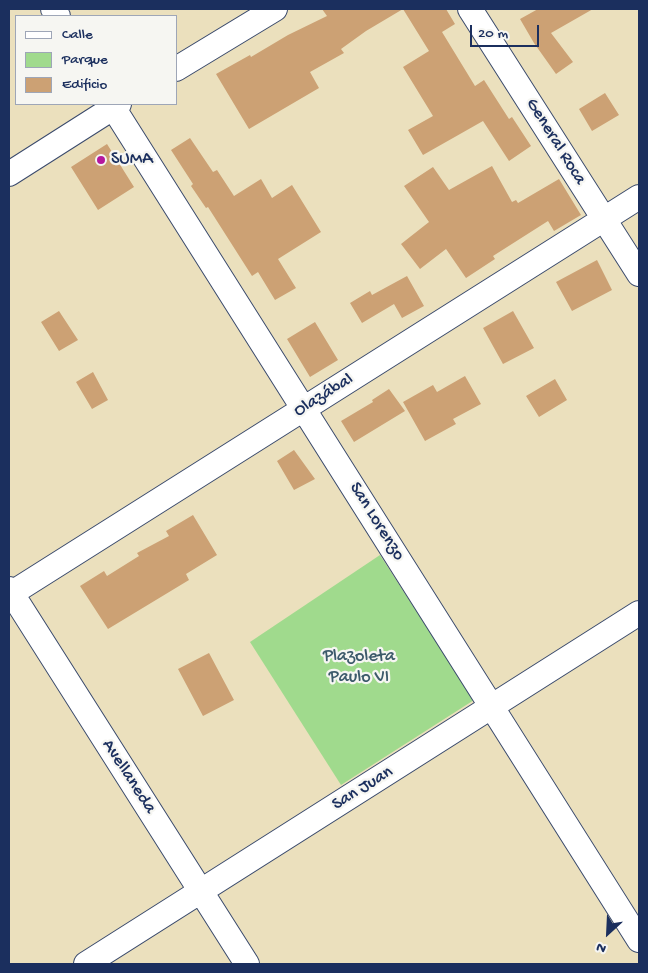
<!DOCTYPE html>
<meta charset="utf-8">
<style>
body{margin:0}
#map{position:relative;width:648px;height:973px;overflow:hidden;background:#ebe0bd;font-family:"Gochi Hand",sans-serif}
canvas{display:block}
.frame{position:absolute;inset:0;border:10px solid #1b2f5e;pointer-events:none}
.legend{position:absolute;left:15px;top:15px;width:162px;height:90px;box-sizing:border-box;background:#f6f6f2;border:1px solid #9ea6b7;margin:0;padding:6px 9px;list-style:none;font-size:15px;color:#1b2f5e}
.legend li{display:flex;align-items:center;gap:10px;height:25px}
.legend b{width:25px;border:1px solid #9ea6b7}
.north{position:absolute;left:583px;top:908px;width:50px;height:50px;-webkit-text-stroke:4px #f6f6f2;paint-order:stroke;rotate:205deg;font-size:14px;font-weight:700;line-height:20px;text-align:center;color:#1b2f5e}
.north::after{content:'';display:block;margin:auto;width:18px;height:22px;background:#1b2f5e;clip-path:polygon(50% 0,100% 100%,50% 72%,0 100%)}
.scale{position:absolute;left:470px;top:25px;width:69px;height:22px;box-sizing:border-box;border:2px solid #1b2f5e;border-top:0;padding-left:6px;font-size:15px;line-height:18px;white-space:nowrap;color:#1b2f5e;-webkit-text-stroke:4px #f6f6f2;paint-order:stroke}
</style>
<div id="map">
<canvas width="648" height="973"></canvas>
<div class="frame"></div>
<ul class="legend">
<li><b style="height:6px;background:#fff"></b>Calle</li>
<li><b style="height:14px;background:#a0da8d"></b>Parque</li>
<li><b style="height:14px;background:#cca174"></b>Edificio</li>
</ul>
<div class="north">N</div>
<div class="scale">20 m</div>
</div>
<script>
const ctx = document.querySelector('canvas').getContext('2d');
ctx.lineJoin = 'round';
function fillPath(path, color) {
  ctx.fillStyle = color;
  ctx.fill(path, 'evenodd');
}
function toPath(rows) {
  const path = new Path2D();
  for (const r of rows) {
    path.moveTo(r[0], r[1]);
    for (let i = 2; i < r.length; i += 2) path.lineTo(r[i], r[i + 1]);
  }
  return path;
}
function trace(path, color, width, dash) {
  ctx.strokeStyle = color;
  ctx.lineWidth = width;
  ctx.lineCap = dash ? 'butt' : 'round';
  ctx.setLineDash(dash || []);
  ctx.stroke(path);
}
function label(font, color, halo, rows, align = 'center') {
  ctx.font = font + ' "Gochi Hand",sans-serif';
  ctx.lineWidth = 4.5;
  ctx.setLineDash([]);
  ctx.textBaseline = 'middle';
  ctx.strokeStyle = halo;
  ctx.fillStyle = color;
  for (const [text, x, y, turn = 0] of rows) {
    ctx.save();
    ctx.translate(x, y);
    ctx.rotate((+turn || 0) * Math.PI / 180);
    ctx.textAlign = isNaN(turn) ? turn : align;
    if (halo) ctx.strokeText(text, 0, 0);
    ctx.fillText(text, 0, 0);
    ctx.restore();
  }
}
fillPath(toPath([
 [380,555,474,700,341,785,250,642]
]), '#a0da8d');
fillPath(toPath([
 [322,9,446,9,455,24,442,32,475,86,484,80,509,119,512,117,531,146,509,161,483,121,423,155,408,130,433,116,403,67,429,51,403,9,366,31,341,49,344,53,310,72,319,88,249,129,216,74,250,55,251,57,288,35,327,16],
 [538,9,593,9,551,33,573,62,556,74,534,43,520,19],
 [605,93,619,115,592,131,579,109],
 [190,138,213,172,217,170,234,196,261,179,272,198,292,185,321,232,278,259,296,288,275,300,258,272,252,276,208,207,206,208,191,186,193,184,171,150],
 [107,144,134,187,98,210,71,167],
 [492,166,512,202,516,200,518,203,559,179,581,215,554,231,548,221,493,256,495,259,466,278,446,249,420,269,401,244,429,222,404,186,433,167,449,190],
 [597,260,612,290,572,311,556,282],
 [407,276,424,306,402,318,394,304,362,323,350,303,370,291,372,295],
 [59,311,78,340,59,351,41,322],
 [513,311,534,348,503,364,483,328],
 [315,322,338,360,310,377,287,339],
 [93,372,108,400,92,409,76,382],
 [465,376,481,404,453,419,456,424,425,441,403,402,433,385,437,392],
 [555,379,567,400,539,417,526,396],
 [389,389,405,411,354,442,341,421,373,402,372,400],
 [294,450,315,479,294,490,277,461],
 [193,515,217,555,186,574,189,580,108,629,80,586,104,571,107,576,139,556,137,553,169,536,166,531],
 [209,653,234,700,203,716,178,669]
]), '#cca174');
const street = toPath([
 [53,9,58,16],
 [470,9,639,274],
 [176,69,275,9],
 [111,104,639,940],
 [9,174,119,104],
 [9,589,247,964],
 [9,595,639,197],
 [86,964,639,613]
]);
trace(street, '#3a4a6c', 26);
trace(street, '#fff', 24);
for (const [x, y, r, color] of [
 [101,160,5,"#b5179e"]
]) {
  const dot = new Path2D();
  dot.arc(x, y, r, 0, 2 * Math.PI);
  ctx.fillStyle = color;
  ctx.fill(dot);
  trace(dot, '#f6f6f2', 2);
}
label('18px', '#1b2f5e', '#f6f6f2', [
 ["General Roca",555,142,58],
 ["Olazábal",324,396,-32],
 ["San Lorenzo",376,522,58],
 ["Avellaneda",128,777,57],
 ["San Juan",363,789,-32]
]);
label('18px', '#1b2f5e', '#f6f6f2', [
 ["SUMA",111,160]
], 'left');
label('18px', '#3c5a6a', '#f6f6f2', [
 ["Plazoleta",359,657],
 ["Paulo VI",359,678]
]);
</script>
